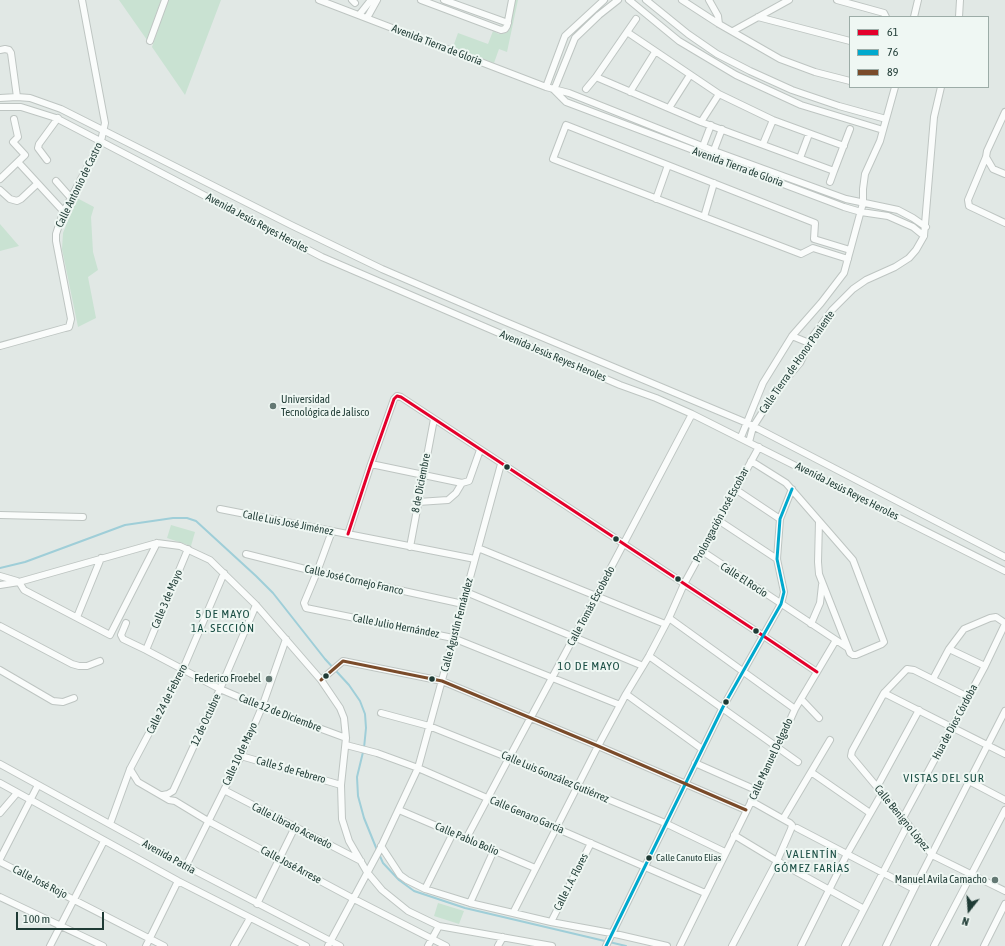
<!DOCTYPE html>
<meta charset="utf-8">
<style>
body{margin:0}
#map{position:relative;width:1005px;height:946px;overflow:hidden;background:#e1e8e5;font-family:"Asap Condensed",sans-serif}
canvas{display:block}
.legend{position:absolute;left:849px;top:16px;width:140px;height:72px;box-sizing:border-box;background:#eff7f3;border:1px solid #9caca7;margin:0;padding:5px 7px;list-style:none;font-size:12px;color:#1f3b35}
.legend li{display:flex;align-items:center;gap:8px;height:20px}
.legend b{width:20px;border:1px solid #9caca7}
.north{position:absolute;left:949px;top:890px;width:40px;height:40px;-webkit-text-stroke:3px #eff7f3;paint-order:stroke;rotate:197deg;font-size:11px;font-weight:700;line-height:16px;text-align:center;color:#1f3b35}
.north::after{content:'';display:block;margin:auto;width:14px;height:18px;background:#1f3b35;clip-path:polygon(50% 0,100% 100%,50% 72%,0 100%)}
.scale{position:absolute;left:16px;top:912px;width:88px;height:18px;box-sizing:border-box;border:2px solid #1f3b35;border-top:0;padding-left:5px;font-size:12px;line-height:14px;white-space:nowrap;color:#1f3b35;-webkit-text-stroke:3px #eff7f3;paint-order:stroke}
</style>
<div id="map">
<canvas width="1005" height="946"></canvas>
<ul class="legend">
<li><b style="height:5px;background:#e4002b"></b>61</li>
<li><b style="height:5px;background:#00a9ce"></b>76</li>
<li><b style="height:5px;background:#7a4b2a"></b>89</li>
</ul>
<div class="north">N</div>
<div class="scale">100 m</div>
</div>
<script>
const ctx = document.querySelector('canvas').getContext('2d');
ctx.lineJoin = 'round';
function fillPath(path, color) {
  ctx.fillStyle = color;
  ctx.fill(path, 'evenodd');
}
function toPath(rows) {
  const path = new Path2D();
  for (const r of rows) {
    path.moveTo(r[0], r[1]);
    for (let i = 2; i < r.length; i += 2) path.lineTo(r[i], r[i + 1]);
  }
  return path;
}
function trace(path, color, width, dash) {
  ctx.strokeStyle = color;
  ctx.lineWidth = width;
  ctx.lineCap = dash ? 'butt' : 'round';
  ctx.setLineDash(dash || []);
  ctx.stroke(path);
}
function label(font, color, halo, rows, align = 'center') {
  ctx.font = font + ' "Asap Condensed",sans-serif';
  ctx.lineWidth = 4;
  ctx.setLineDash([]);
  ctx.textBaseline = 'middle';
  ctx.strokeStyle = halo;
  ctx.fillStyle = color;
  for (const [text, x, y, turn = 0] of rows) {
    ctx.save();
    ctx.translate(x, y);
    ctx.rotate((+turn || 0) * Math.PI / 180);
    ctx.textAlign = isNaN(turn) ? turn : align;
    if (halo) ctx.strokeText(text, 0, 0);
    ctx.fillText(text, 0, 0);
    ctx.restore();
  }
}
fillPath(toPath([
 [119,0,161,0,147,40],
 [168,0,221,0,185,95,152,47],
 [515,0,518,0,507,52,499,49,494,63,453,47,458,33,488,44,493,31,499,34,506,33,510,29],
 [77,198,94,207,91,217,93,252,98,270,88,277,96,318,78,327,62,249,63,233],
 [0,224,19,246,0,251],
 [171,525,195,532,191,546,167,538],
 [438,903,464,911,459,924,434,916]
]), '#c9e2d2');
trace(toPath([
 [0,568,25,562,125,525,173,518,187,518,196,521,256,576,273,593,325,659,349,685,360,701,365,714,366,728,364,748,357,777,358,796,364,818,377,850],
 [379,854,383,863,399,880,414,891,465,908,626,946]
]), '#9fced8', 2);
const minor = toPath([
 [319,0,546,87,569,93,717,152,846,199,898,210,913,218,926,227],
 [352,0,355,3],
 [421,0,501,30,505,29,507,26,512,0],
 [444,0,508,23],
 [629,0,679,41,736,75,801,105,883,130],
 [646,0,688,34,717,54,750,71,792,90,839,106,886,119],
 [682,0,719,24,780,59,815,72,850,81],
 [709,0,718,16,719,24],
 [837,0,884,13,886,17],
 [359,15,371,0],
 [758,17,850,41],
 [914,17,918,0],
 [959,17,960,0],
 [367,18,377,0],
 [733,31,789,0],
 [627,32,636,19],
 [150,41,165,0],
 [0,50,5,49,9,50,11,53,17,97],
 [596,77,701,122,834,171,850,129],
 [546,87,565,36,604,0],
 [586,89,596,77,627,32,719,94,773,120,844,146],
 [554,90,566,102,844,207,861,212,888,216,913,227,924,236],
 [554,90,575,38,599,15,618,0],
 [630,92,655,52],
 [0,98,17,97,30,98,61,109,291,225,382,269,494,317,747,423,1005,557],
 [0,107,21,107,56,118,322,257,620,385,656,398,692,414,1005,571],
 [669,108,690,75],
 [1005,112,987,151,986,157,968,200,969,206,1005,223],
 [701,122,719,94],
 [763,144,773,120],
 [703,146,711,125],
 [714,150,722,129],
 [986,157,993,169,1005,174],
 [800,158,809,134],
 [47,160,38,148,39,144,58,118],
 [18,162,64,212],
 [0,179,25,155,13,142,18,137,14,119],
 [56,181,71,198],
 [830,182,834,171],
 [0,190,10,199,17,201,21,199,37,184],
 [656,199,668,165],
 [704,217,714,183],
 [848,259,813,248,801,254,553,159,566,125,815,223,814,239,850,250],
 [792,336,809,343],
 [0,346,65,328,69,327,71,319,56,241,56,234,63,213,101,141,105,123,82,0],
 [741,437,763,383,792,336,821,303,844,273,863,203,863,189,865,174,880,141,895,87],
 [749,442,753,427,767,405,780,386,800,363,813,336,832,310,853,289,866,280,895,267,909,258,916,250,924,236,934,117,941,87],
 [751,461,786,483,853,560,884,642,882,644,856,655,853,655,850,653,819,574,818,562,819,521],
 [371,464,462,483],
 [735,489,780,519],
 [418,502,448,500,456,493,462,483,469,481,480,450],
 [220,509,475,559],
 [0,515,83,517],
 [718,520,777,559],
 [332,531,317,572,304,603,306,608,453,638,620,705],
 [348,534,371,464,394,399,397,396,401,397,762,635,817,672],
 [410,547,434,419],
 [478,548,665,624],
 [702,551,848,648],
 [246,554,317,572,463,604],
 [0,576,17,581],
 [19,582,24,590,110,635,157,543],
 [0,585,19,582,157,543,180,546,210,560,256,605,321,680,340,708,344,718,346,738,341,785,342,819,349,841,367,872,382,890,408,911,439,926,552,946],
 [466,592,643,666],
 [77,617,101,558],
 [669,618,795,709],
 [126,623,121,635,123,639,146,650,220,689,262,707,346,738],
 [811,624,820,603,822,585],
 [0,626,72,664,79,666,87,666,100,661],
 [949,649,985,666],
 [146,650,188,549],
 [649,656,798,762],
 [0,670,53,701,63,702,74,698],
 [933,679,949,649,964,629,990,618,996,617,1005,623],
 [321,680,343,661,442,681,598,746,746,810],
 [884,693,1005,754],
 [626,694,702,749],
 [968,697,914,670,907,669,884,693,852,751,851,756,903,818,932,855,1005,891],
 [801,699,819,718],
 [381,713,429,726,509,758,665,823,725,852],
 [346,745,377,753,418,768,705,893],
 [241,756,341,785],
 [695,763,756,790],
 [0,764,186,866,340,946],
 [130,769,138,782,169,800,175,801,208,821,354,899,446,946],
 [811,772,870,813],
 [969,781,1005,800],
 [0,783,178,881,306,946],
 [877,787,919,710],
 [224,790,361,861],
 [163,795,168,794,173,791,220,689,256,605],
 [399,810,535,868],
 [0,813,17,793],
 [903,818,985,666,1005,624],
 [783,819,830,740],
 [110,824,130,769,183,669,224,573],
 [797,828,914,889],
 [734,835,777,861,864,909],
 [466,839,509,758,596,596,692,414],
 [381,846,400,875,407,880,425,889,470,903,513,913,551,922,611,933,667,946],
 [0,859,38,785],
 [0,862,164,946],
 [186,866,241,756,262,707,286,639],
 [425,889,453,833],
 [0,897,103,946],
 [470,903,494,850],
 [257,904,295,827],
 [513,913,598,746,626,694,649,656,669,618,684,584,759,447],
 [551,922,591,843],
 [50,946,104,841],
 [146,946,178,881],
 [234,946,250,918],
 [328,946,380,849,418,768,501,464],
 [428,946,439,926],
 [498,946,503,937],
 [606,946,723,707,781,604,784,592,777,559,780,519,792,489],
 [680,946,778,747,795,709,836,640],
 [732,946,777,861,791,829,792,825,790,823,751,801],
 [801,946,847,854,882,793],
 [845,946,908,824],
 [886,946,914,889,1005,711],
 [934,946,1005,810],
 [984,946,1005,904]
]);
trace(minor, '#bec5c2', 8);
trace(minor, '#fafcfb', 6);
trace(toPath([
 [348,534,371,464,394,399,397,396,401,397,762,635,817,672]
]), '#e4002b', 3);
trace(toPath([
 [606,946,723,707,781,604,784,592,777,559,780,519,792,489]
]), '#00a9ce', 3);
trace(toPath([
 [321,680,343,661,442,681,598,746,746,810]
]), '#7a4b2a', 3);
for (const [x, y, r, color] of [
 [273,406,4,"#637873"],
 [507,467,3.5,"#1f3b35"],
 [616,539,3.5,"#1f3b35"],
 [678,579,3.5,"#1f3b35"],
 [756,631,3.5,"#1f3b35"],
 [326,676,3.5,"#1f3b35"],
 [269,679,4,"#637873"],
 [432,679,3.5,"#1f3b35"],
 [726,702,3.5,"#1f3b35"],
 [649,858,3.5,"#1f3b35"],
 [995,880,4,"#637873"]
]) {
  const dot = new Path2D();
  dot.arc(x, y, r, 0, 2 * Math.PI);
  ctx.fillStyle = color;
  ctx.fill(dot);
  trace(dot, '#eff7f3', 1.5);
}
label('10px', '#1f3b35', '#eff7f3', [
 ["Calle Canuto Elías",656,858]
], 'left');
label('11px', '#1f3b35', '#eff7f3', [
 ["Avenida Tierra de Gloria",437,45,21],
 ["Avenida Tierra de Gloria",738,167,20],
 ["Calle Antonio de Castro",79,185,-64],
 ["Avenida Jesús Reyes Heroles",257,223,28],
 ["Avenida Jesús Reyes Heroles",553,356,23],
 ["Calle Tierra de Honor Poniente",797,362,-55],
 ["8 de Diciembre",421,483,-79],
 ["Avenida Jesús Reyes Heroles",847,491,27],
 ["Prolongación José Escobar",721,515,-62],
 ["Calle Luis José Jiménez",288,523,11],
 ["Calle José Cornejo Franco",354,580,13],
 ["Calle El Rocío",744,580,33],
 ["Calle 3 de Mayo",167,599,-67],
 ["Calle Tomás Escobedo",591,606,-62],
 ["Calle Agustín Fernández",457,625,-75],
 ["Calle Julio Hernández",396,626,11],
 ["Calle 24 de Febrero",167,699,-63],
 ["Calle 12 de Diciembre",280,713,21],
 ["12 de Octubre",206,720,-65],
 ["Hua de Dios Córdoba",955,722,-62],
 ["Calle 10 de Mayo",240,754,-65],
 ["Calle Manuel Delgado",771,759,-65],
 ["Calle 5 de Febrero",291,770,16],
 ["Calle Luis González Gutiérrez",555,777,23],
 ["Calle Genaro García",527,815,23],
 ["Calle Benigno López",902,818,51],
 ["Calle Librado Acevedo",292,826,27],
 ["Calle Pablo Bolio",467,839,23],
 ["Avenida Patria",169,857,29],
 ["Calle José Arrese",291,865,28],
 ["Calle José Rojo",40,882,27],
 ["Calle J. A. Flores",571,882,-63]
]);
label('11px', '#1f3b35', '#eff7f3', [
 ["Universidad",281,400,"left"],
 ["Tecnológica de Jalisco",281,413,"left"],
 ["Federico Froebel",261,679],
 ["Manuel Avila Camacho",987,880]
], 'right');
ctx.letterSpacing = '1px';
label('12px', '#1a4e44', '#eff7f3', [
 ["5 DE MAYO",223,614],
 ["1A. SECCIÓN",223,628],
 ["1O DE MAYO",589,666],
 ["VISTAS DEL SUR",944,778],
 ["VALENTÍN",812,854],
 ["GÓMEZ FARÍAS",812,868]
]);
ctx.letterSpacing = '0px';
</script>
